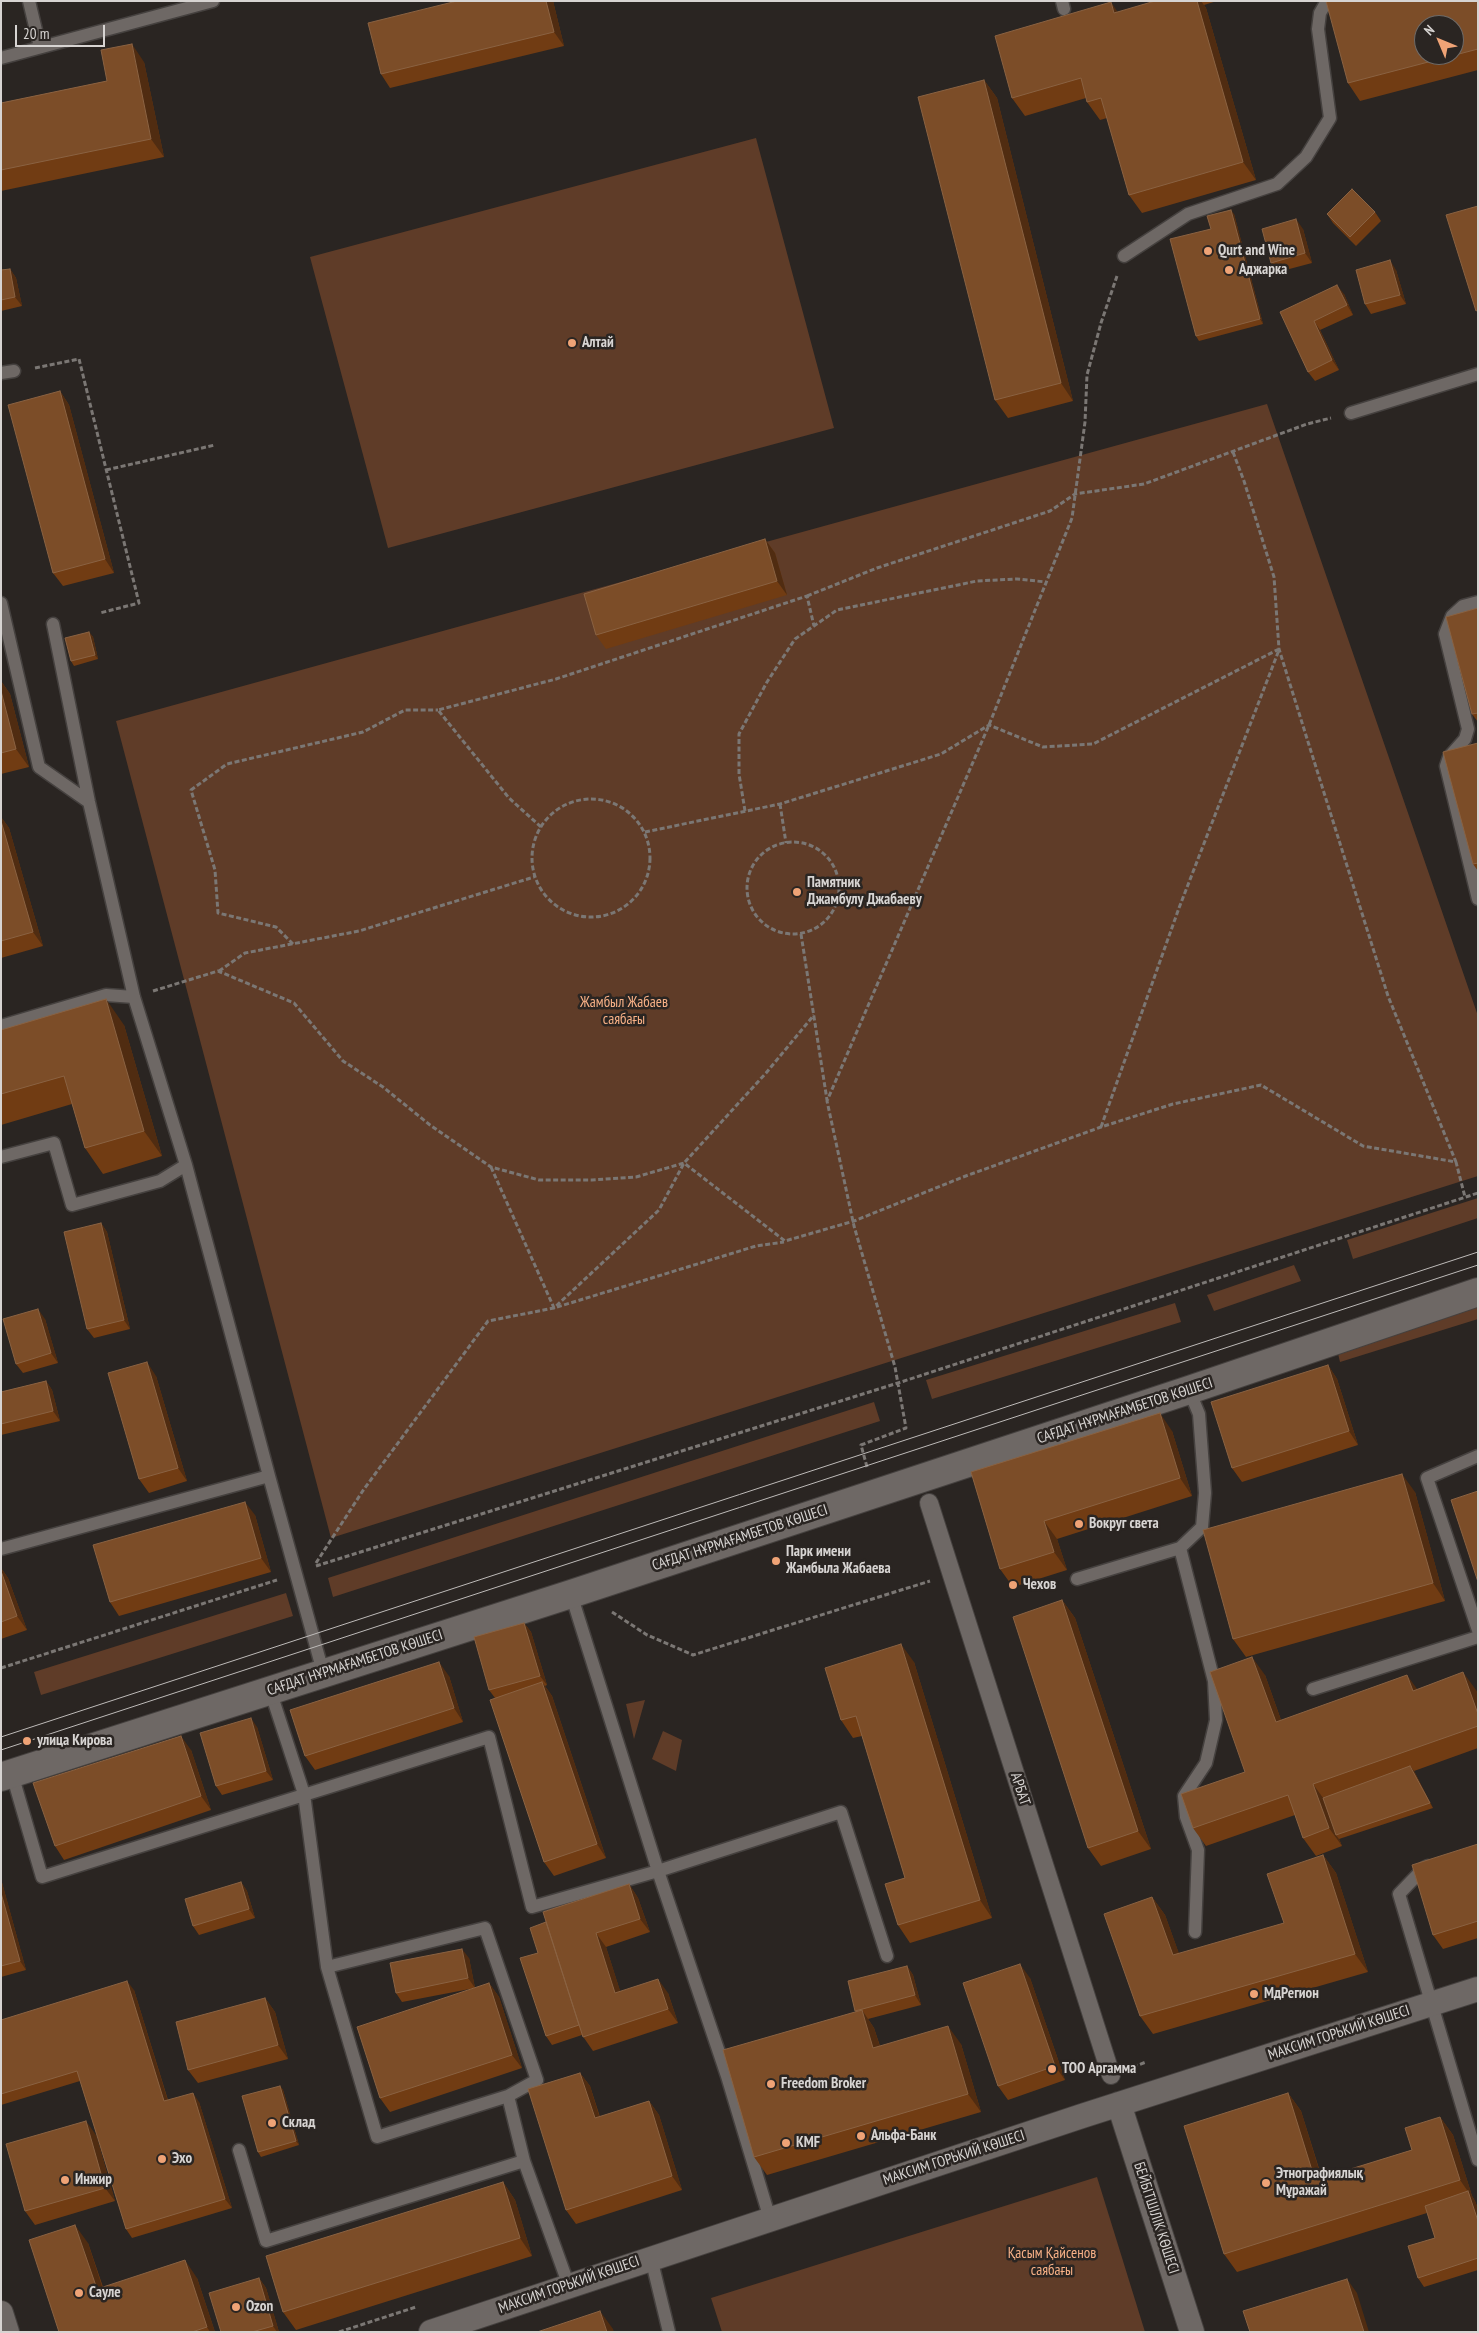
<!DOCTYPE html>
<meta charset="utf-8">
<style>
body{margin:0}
#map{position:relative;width:1479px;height:2333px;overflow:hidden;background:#2a2522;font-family:"PT Sans Narrow",sans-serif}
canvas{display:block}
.frame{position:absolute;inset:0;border:2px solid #d7d4d2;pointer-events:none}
.north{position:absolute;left:1414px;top:15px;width:50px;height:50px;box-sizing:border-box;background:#2a2522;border:1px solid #6f6b68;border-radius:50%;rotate:315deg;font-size:14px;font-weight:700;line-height:20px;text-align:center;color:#d7d4d2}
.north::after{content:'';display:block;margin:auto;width:18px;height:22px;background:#efa376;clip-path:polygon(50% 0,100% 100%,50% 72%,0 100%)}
.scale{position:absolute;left:15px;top:25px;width:90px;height:22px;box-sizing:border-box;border:2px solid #d7d4d2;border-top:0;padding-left:6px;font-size:15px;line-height:18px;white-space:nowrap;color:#d7d4d2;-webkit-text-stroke:4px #2a2522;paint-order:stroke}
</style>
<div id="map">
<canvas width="1479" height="2333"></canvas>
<div class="frame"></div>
<div class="north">N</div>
<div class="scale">20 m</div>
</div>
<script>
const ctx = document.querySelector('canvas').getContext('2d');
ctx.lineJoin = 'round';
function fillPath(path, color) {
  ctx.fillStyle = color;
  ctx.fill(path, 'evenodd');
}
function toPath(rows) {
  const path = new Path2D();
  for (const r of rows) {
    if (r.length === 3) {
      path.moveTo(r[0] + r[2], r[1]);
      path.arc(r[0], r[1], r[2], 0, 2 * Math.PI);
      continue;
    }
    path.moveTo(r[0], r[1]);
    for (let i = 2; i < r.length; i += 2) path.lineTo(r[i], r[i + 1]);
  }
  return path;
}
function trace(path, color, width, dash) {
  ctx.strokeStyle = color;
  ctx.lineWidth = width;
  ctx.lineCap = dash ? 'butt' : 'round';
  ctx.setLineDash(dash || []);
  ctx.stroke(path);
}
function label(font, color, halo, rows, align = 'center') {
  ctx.font = font + ' "PT Sans Narrow",sans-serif';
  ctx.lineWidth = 5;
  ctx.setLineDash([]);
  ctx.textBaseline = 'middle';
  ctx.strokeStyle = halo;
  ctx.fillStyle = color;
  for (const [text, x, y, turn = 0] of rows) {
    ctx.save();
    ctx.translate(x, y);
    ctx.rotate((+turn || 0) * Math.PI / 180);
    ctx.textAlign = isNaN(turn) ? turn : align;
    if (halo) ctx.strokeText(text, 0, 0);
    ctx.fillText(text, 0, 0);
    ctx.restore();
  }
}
fillPath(toPath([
 [756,138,834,428,388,548,310,257],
 [1267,404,1478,1016,1478,1176,331,1538,116,721],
 [1478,1198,1478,1218,1353,1259,1347,1240],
 [1294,1265,1301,1281,1214,1311,1207,1295],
 [1478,1298,1478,1319,1340,1362,1336,1345],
 [1175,1303,1181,1322,932,1399,926,1380],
 [874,1402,880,1421,333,1597,328,1578],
 [286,1593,293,1616,41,1695,34,1672],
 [645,1700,634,1739,626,1704],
 [663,1731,682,1740,676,1771,652,1759],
 [1097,2177,1145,2332,722,2332,711,2298]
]), '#5f3c28');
const service = toPath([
 [29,1,40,47],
 [1062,1,1064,9],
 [1,58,213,1],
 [1124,256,1188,214,1277,184,1306,157,1330,118,1318,29,1320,13,1327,1],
 [1,373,14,371],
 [1351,413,1478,374],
 [1478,602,1463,606,1452,616,1445,634,1468,729,1465,739,1449,757,1446,766,1478,899],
 [1,603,39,767,89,802],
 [53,624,89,802,134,997,186,1165,269,1476],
 [1,1026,106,995,134,997],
 [1,1157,54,1143,72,1205,160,1181,186,1165],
 [1189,1390,1199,1414,1205,1493,1202,1527,1180,1548,1214,1681,1216,1720,1206,1763,1184,1796,1186,1817,1198,1850,1195,1932],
 [1478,1456,1427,1478,1478,1630],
 [1,1549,269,1476,323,1672],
 [1077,1579,1180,1548],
 [1313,1689,1478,1637],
 [270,1690,304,1794,327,1967,485,1928,537,2080,508,2096,524,2161,569,2286],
 [12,1774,42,1877,489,1737,532,1907,658,1871,571,1594],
 [1428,1866,1424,1868,1399,1894,1478,2160],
 [327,1967,377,2137,508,2096],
 [239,2150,266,2241,524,2161],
 [770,2219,727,2076,658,1871,841,1812,887,1956],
 [651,2258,669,2332]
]);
const pedestrian = toPath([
 [929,1503,1111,2075]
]);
const minor = toPath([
 [1119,2104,1192,2332],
 [1,2313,7,2332],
 [431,2332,1082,2116,1478,1989]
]);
const secondary = toPath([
 [1,1777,571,1594,1189,1390,1478,1292]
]);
trace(service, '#45413f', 15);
trace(pedestrian, '#45413f', 20);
trace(minor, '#45413f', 26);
trace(secondary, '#45413f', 30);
trace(toPath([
 [35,368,79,359,139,603,100,613],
 [1233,452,1244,481,1274,577,1279,649,1309,745,1388,996,1456,1162],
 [106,470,215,445],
 [807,596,877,568,1050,511,1075,494,1144,484,1307,424,1331,418],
 [591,858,59],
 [780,804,786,843],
 [745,811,739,774,739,734,767,682,795,639,837,610,977,581,1017,579,1046,582],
 [541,827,509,798,438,710,556,679,807,596,814,626],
 [645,832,780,804,941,754,989,725,1043,747,1093,744,1279,649],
 [793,888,46],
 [801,934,827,1100],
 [293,944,276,927,218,913,215,870,191,790,227,764,363,732,405,710,438,710],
 [219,971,245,953,359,931,534,877],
 [153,991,218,971,294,1003,343,1061,383,1087,430,1125,491,1167,539,1180,592,1180,636,1177,684,1163,785,1241,854,1221,963,1177,1101,1127,1173,1104,1261,1085,1363,1146,1456,1162,1465,1197],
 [1101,1127,1179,908,1279,650],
 [491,1167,554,1308,756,1246,784,1242],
 [867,1467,861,1445,906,1428,895,1367,854,1226,827,1101,989,725,1072,518,1085,422,1087,375,1101,323,1117,276],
 [316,1563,364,1489,488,1321,554,1308,659,1210,684,1163,766,1073,814,1015],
 [316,1566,898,1383,1478,1193],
 [612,1612,647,1635,693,1655,930,1581],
 [1,1668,277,1580],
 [1133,2067,1146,2062],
 [339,2332,416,2307]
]), '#7b7774', 3, [5, 2.5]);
trace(service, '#6e6865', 12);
trace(pedestrian, '#6e6865', 18);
trace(minor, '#6e6865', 24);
trace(secondary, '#6e6865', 28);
trace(toPath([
 [1,1737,1478,1252],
 [1,1750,1478,1265]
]), '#bebbb9', 1);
fillPath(toPath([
 [457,1,553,1,564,46,390,88,381,74],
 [1155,1,1217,1,1204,5,1206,8,1256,180,1142,213,1129,195,1107,118,1100,120,1087,102,1086,98,1025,116,1012,98,1118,12],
 [1478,1,1478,70,1360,101,1348,83],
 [144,62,164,157,1,191,1,103,107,81],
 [984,80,997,98,1073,401,1008,418,995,400],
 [1375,212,1381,221,1356,246,1333,223,1327,214],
 [1234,214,1263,324,1199,341,1196,336,1211,229],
 [1303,229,1312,263,1278,272,1271,263],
 [10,269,16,278,22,306,1,311,1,270],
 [1396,270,1406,304,1371,314,1365,304],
 [1344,294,1353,315,1320,330,1339,370,1315,381,1308,372,1280,312],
 [60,391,69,405,114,573,63,586,53,573],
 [765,539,775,553,787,595,606,649,596,635],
 [1478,608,1478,722,1472,714],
 [89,632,93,637,98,659,74,666,71,661],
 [1,681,10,694,29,767,1,774],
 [1478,743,1478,871,1473,864],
 [1,817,9,828,43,946,1,958],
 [124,1025,162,1156,103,1174,85,1148,72,1104,1,1125,1,1030],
 [101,1223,107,1232,130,1329,94,1338,87,1329],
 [45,1319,58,1363,23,1373,16,1364],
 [1328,1365,1337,1379,1358,1445,1242,1482,1232,1468],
 [156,1376,187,1481,149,1493,139,1479],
 [46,1381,52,1390,60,1421,1,1435,1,1392],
 [1172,1431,1192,1496,1057,1539,1067,1570,1013,1587,1000,1569,971,1472],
 [1415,1492,1445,1601,1246,1657,1233,1639],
 [255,1515,271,1572,119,1616,110,1602],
 [1,1568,8,1578,27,1630,1,1639],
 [1062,1600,1075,1618,1151,1849,1101,1866,1088,1848],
 [524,1623,531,1632,547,1685,545,1686,552,1696,606,1858,554,1876,544,1862,495,1698,489,1690],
 [914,1662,992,1918,910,1943,898,1925,905,1878,862,1736,853,1738,841,1720],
 [1265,1675,1281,1720,1417,1689,1476,1690,1478,1696,1478,1748,1414,1771,1433,1808,1339,1839,1342,1846,1316,1856,1303,1838,1295,1815,1206,1846,1193,1828,1245,1772],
 [449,1676,463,1722,315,1770,305,1756],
 [257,1727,273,1780,222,1795,216,1786],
 [191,1750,211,1810,64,1860,55,1846],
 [1478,1844,1478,1938,1443,1949,1433,1935],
 [1323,1855,1336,1873,1368,1972,1153,2034,1140,2016,1152,1897,1165,1915,1179,1954,1284,1923],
 [1,1879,26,1970,1,1977],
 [241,1882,247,1891,255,1918,199,1935,193,1926],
 [629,1884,638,1898,650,1932,606,1947,620,1991,668,1993,678,2023,593,2051,582,2035,552,2045,546,2036,538,1953,546,1922],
 [469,1958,475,1988,402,2002,396,1993],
 [907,1966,913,1975,921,2005,868,2019,874,2028,880,2046,961,2044,981,2112,767,2175,754,2157,856,2012,855,2011],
 [1030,1978,1065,2080,1008,2100,998,2086],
 [489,1983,499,1997,522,2068,390,2112,380,2098],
 [134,1990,168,2100,199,2102,232,2208,132,2238,126,2229,80,2081,1,2105,1,2020],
 [265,1998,275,2012,288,2059,198,2083,188,2070],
 [580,2073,590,2086,600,2117,649,2101,659,2115,682,2190,576,2224,566,2210],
 [280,2086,283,2090,299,2145,261,2157,258,2152],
 [1288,2093,1301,2111,1322,2178,1412,2150,1440,2117,1453,2135,1472,2196,1475,2201,1478,2209,1478,2270,1424,2287,1418,2278,1435,2238,1427,2213,1237,2272,1224,2254],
 [96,2135,115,2201,35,2225,25,2211],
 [503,2182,515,2200,532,2256,296,2330,283,2312],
 [88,2243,103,2287,197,2278,215,2332,59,2332],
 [259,2278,266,2288,279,2332,221,2332]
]), '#713c13');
fillPath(toPath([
 [546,1,553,1,564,46,554,32],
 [1197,1,1201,1,1206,8,1256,180,1243,162],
 [1111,2,1123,20,1114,13],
 [132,44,144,62,164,157,151,139],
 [984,80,997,98,1073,401,1061,383],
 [1231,210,1234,214,1263,324,1260,319],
 [1296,219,1303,229,1312,263,1305,253],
 [1390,260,1396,270,1406,304,1400,295],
 [10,269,16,278,22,306,15,297],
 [1337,285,1344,294,1353,315,1347,305],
 [1314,321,1320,330,1339,370,1332,360],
 [60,391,69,405,114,573,105,559],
 [765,539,775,553,787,595,777,581],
 [89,632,93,637,98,659,95,655],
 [1,681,10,694,29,767,16,749,1,691],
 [1,817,9,828,43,946,33,932,1,821],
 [106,999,124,1025,162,1156,144,1131],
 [101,1223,107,1232,130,1329,124,1320],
 [38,1309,45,1319,58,1363,51,1353],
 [147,1362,156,1376,187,1481,178,1468],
 [1328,1365,1337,1379,1358,1445,1349,1431],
 [46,1381,52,1390,60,1421,53,1411],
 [1160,1413,1172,1431,1192,1496,1180,1478],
 [1402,1474,1415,1492,1445,1601,1433,1583],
 [245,1502,255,1515,271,1572,261,1558],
 [1044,1521,1057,1539,1067,1570,1054,1552],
 [1,1568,8,1578,27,1630,17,1616,1,1571],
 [1062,1600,1075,1618,1151,1849,1138,1831],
 [524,1623,531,1632,547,1685,540,1676],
 [901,1644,914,1662,992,1918,980,1900],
 [1252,1657,1265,1675,1288,1740,1276,1722],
 [439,1662,449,1676,463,1722,454,1708],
 [1463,1672,1476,1690,1478,1696,1478,1714],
 [1407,1675,1420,1693,1413,1691],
 [542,1682,552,1696,606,1858,597,1844],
 [251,1718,257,1727,273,1780,266,1771],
 [181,1736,191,1750,211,1810,201,1796],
 [1410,1766,1414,1771,1433,1808,1430,1803],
 [1313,1784,1326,1802,1336,1835,1339,1839,1342,1846,1329,1828],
 [1323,1855,1336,1873,1368,1972,1355,1954],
 [1,1879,26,1970,20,1961,1,1893],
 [241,1882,247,1891,255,1918,249,1909],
 [629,1884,638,1898,650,1932,640,1919],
 [1152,1897,1165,1915,1186,1973,1173,1955],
 [596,1933,606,1947,625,2006,615,1993],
 [462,1949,469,1958,475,1988,468,1978],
 [1020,1964,1030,1978,1065,2080,1055,2066],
 [907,1966,913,1975,921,2005,915,1995],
 [658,1979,668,1993,678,2023,668,2009],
 [127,1981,134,1990,171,2111,164,2101],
 [489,1983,499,1997,522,2068,512,2055],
 [265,1998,275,2012,288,2059,278,2045],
 [862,2010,874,2028,886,2066,873,2048],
 [948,2026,961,2044,981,2112,968,2094],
 [580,2073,590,2086,604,2132,595,2118],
 [280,2086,283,2090,299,2145,296,2141],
 [193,2093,199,2102,232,2208,225,2199],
 [1288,2093,1301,2111,1328,2199,1315,2180],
 [649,2101,659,2115,682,2190,672,2176],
 [1440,2117,1453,2135,1472,2196,1475,2201,1478,2209,1478,2221,1469,2193,1460,2180],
 [86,2121,96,2135,115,2201,105,2188],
 [503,2182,515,2200,532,2256,520,2238],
 [75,2225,88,2243,109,2308,97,2289],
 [185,2260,197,2278,215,2332,210,2332,207,2327],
 [259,2278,266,2288,279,2332,277,2332,273,2326],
 [1347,2279,1357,2293,1369,2332,1364,2332],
 [600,2311,613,2329,614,2332,607,2332]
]), '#502c11');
const building = toPath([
 [457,1,546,1,554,32,381,74,368,23,457,1],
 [1155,1,1197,1,1243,162,1129,195,1101,98,1087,102,1081,78,1012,98,995,36,1111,2,1114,13,1155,1],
 [1326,1,1478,1,1478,49,1348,83,1326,1],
 [1424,25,1454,25,1454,55,1424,55,1424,25],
 [132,44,151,139,1,170,1,103,107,81,101,50,132,44],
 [984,80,1061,383,995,400,918,97,984,80],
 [1352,189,1375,212,1350,237,1327,214,1352,189],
 [1478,206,1478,310,1476,311,1446,215,1478,206],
 [1231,210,1260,319,1196,336,1170,239,1211,229,1207,216,1231,210],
 [1296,219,1305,253,1271,263,1262,229,1296,219],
 [1390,260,1400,295,1365,304,1356,270,1390,260],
 [10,269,15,297,1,300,1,270,10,269],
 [1337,285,1347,305,1314,321,1332,360,1308,372,1280,312,1337,285],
 [60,391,105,559,53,573,8,405,60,391],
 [765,539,777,581,596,635,584,594,765,539],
 [1478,608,1478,713,1472,714,1446,617,1478,608],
 [89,632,95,655,71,661,65,638,89,632],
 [1,691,16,749,1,753,1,691],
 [1478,743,1478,863,1473,864,1443,752,1478,743],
 [1,821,33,932,1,941,1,821],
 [106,999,144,1131,85,1148,64,1076,1,1094,1,1030,106,999],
 [101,1223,124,1320,87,1329,64,1232,101,1223],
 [38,1309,51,1353,16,1364,3,1319,38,1309],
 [147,1362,178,1468,139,1479,108,1373,147,1362],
 [1328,1365,1349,1431,1232,1468,1211,1402,1328,1365],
 [46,1381,53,1411,1,1424,1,1392,46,1381],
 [1160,1413,1180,1478,1044,1521,1054,1552,1000,1569,971,1472,1160,1413],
 [1402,1474,1433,1583,1233,1639,1203,1530,1402,1474],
 [1478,1491,1478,1582,1451,1500,1478,1491],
 [245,1502,261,1558,110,1602,93,1545,245,1502],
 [1,1571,17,1616,1,1622,1,1571],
 [1062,1600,1138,1831,1088,1848,1013,1617,1062,1600],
 [524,1623,540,1676,489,1690,474,1637,524,1623],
 [901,1644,980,1900,898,1925,885,1884,905,1878,856,1716,841,1720,825,1668,901,1644],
 [1252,1657,1276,1722,1407,1675,1413,1691,1463,1672,1478,1714,1478,1726,1313,1784,1329,1828,1303,1838,1288,1795,1193,1828,1181,1794,1245,1772,1210,1672,1252,1657],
 [439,1662,454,1708,305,1756,290,1710,439,1662],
 [542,1682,597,1844,544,1862,490,1700,542,1682],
 [251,1718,266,1771,216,1786,200,1733,251,1718],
 [181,1736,201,1796,55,1846,33,1783,181,1736],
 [1410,1766,1430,1803,1336,1835,1323,1798,1410,1766],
 [1478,1844,1478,1921,1433,1935,1412,1865,1478,1844],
 [1323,1855,1355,1954,1140,2016,1104,1914,1152,1897,1173,1955,1284,1923,1267,1874,1323,1855],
 [241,1882,249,1909,193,1926,185,1899,241,1882],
 [629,1884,640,1919,596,1933,615,1993,658,1979,668,2009,583,2037,543,1912,629,1884],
 [1,1893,20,1961,1,1966,1,1893],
 [546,1922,579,2025,546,2036,520,1958,538,1953,530,1928,546,1922],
 [462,1949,468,1978,396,1993,390,1963,462,1949],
 [1020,1964,1055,2066,998,2086,963,1983,1020,1964],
 [907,1966,915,1995,855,2011,848,1981,907,1966],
 [127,1981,164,2101,193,2093,225,2199,126,2229,77,2071,1,2094,1,2020,127,1981],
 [489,1983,512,2055,380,2098,357,2027,489,1983],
 [265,1998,278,2045,188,2070,176,2022,265,1998],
 [862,2010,873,2048,948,2026,968,2094,754,2157,723,2050,862,2010],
 [580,2073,595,2118,649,2101,672,2176,566,2210,528,2089,580,2073],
 [280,2086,296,2141,258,2152,242,2096,280,2086],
 [1288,2093,1315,2180,1412,2150,1405,2128,1440,2117,1460,2180,1224,2254,1184,2126,1288,2093],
 [86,2121,105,2188,25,2211,6,2144,86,2121],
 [503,2182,520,2238,283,2312,266,2256,503,2182],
 [1468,2191,1478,2221,1478,2258,1418,2278,1408,2246,1435,2238,1425,2206,1468,2191],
 [75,2225,97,2289,185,2260,207,2327,192,2332,59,2332,29,2240,75,2225],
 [259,2278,273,2326,252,2332,221,2332,209,2293,259,2278],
 [1347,2279,1364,2332,1250,2332,1243,2311,1347,2279],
 [600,2311,607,2332,537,2332,600,2311]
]);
fillPath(building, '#7c4d28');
trace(building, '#8a6242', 1);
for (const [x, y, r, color] of [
 [1208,251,5,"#efa376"],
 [1229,270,5,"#efa376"],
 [572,343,5,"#efa376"],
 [797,892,5,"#efa376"],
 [1079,1524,5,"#efa376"],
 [776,1561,5,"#efa376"],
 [1013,1585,5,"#efa376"],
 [27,1741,5,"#efa376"],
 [1254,1994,5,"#efa376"],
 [1052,2069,5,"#efa376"],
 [771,2084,5,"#efa376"],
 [272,2123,5,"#efa376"],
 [861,2136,5,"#efa376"],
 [786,2143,5,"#efa376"],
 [162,2159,5,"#efa376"],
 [65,2180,5,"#efa376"],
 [1266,2183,5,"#efa376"],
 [79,2293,5,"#efa376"],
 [236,2307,5,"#efa376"]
]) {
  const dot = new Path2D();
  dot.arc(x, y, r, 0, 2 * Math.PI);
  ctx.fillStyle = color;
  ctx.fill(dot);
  trace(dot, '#2a2522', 2);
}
label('bold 15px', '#d7d4d2', '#2a2522', [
 ["Qurt and Wine",1218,251],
 ["Аджарка",1239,270],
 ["Алтай",582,343],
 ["Памятник",807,883],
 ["Джамбулу Джабаеву",807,900],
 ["Вокруг света",1089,1524],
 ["Парк имени",786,1552],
 ["Жамбыла Жабаева",786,1569],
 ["Чехов",1023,1585],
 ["улица Кирова",37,1741],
 ["МдРегион",1264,1994],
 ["ТОО Аргамма",1062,2069],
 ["Freedom Broker",781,2084],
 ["Склад",282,2123],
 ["Альфа-Банк",871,2136],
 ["KMF",796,2143],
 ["Эхо",172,2159],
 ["Этнографиялық",1276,2174],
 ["Мұражай",1276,2191],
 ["Инжир",75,2180],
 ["Сауле",89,2293],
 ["Ozon",246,2307]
], 'left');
label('15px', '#f7b086', '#2a2522', [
 ["Жамбыл Жабаев",624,1003],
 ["саябағы",624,1020],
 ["Қасым Қайсенов",1052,2254],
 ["саябағы",1052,2271]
]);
label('15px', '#d7d4d2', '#2a2522', [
 ["САҒДАТ НҰРМАҒАМБЕТОВ КӨШЕСІ",1125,1411,-18],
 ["САҒДАТ НҰРМАҒАМБЕТОВ КӨШЕСІ",740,1538,-18],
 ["САҒДАТ НҰРМАҒАМБЕТОВ КӨШЕСІ",355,1663,-18],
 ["АРБАТ",1020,1789,72],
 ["МАКСИМ ГОРЬКИЙ КӨШЕСІ",1339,2033,-18],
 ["МАКСИМ ГОРЬКИЙ КӨШЕСІ",954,2158,-18],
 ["БЕЙБІТШІЛІК КӨШЕСІ",1156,2218,72],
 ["МАКСИМ ГОРЬКИЙ КӨШЕСІ",569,2285,-19]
]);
</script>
